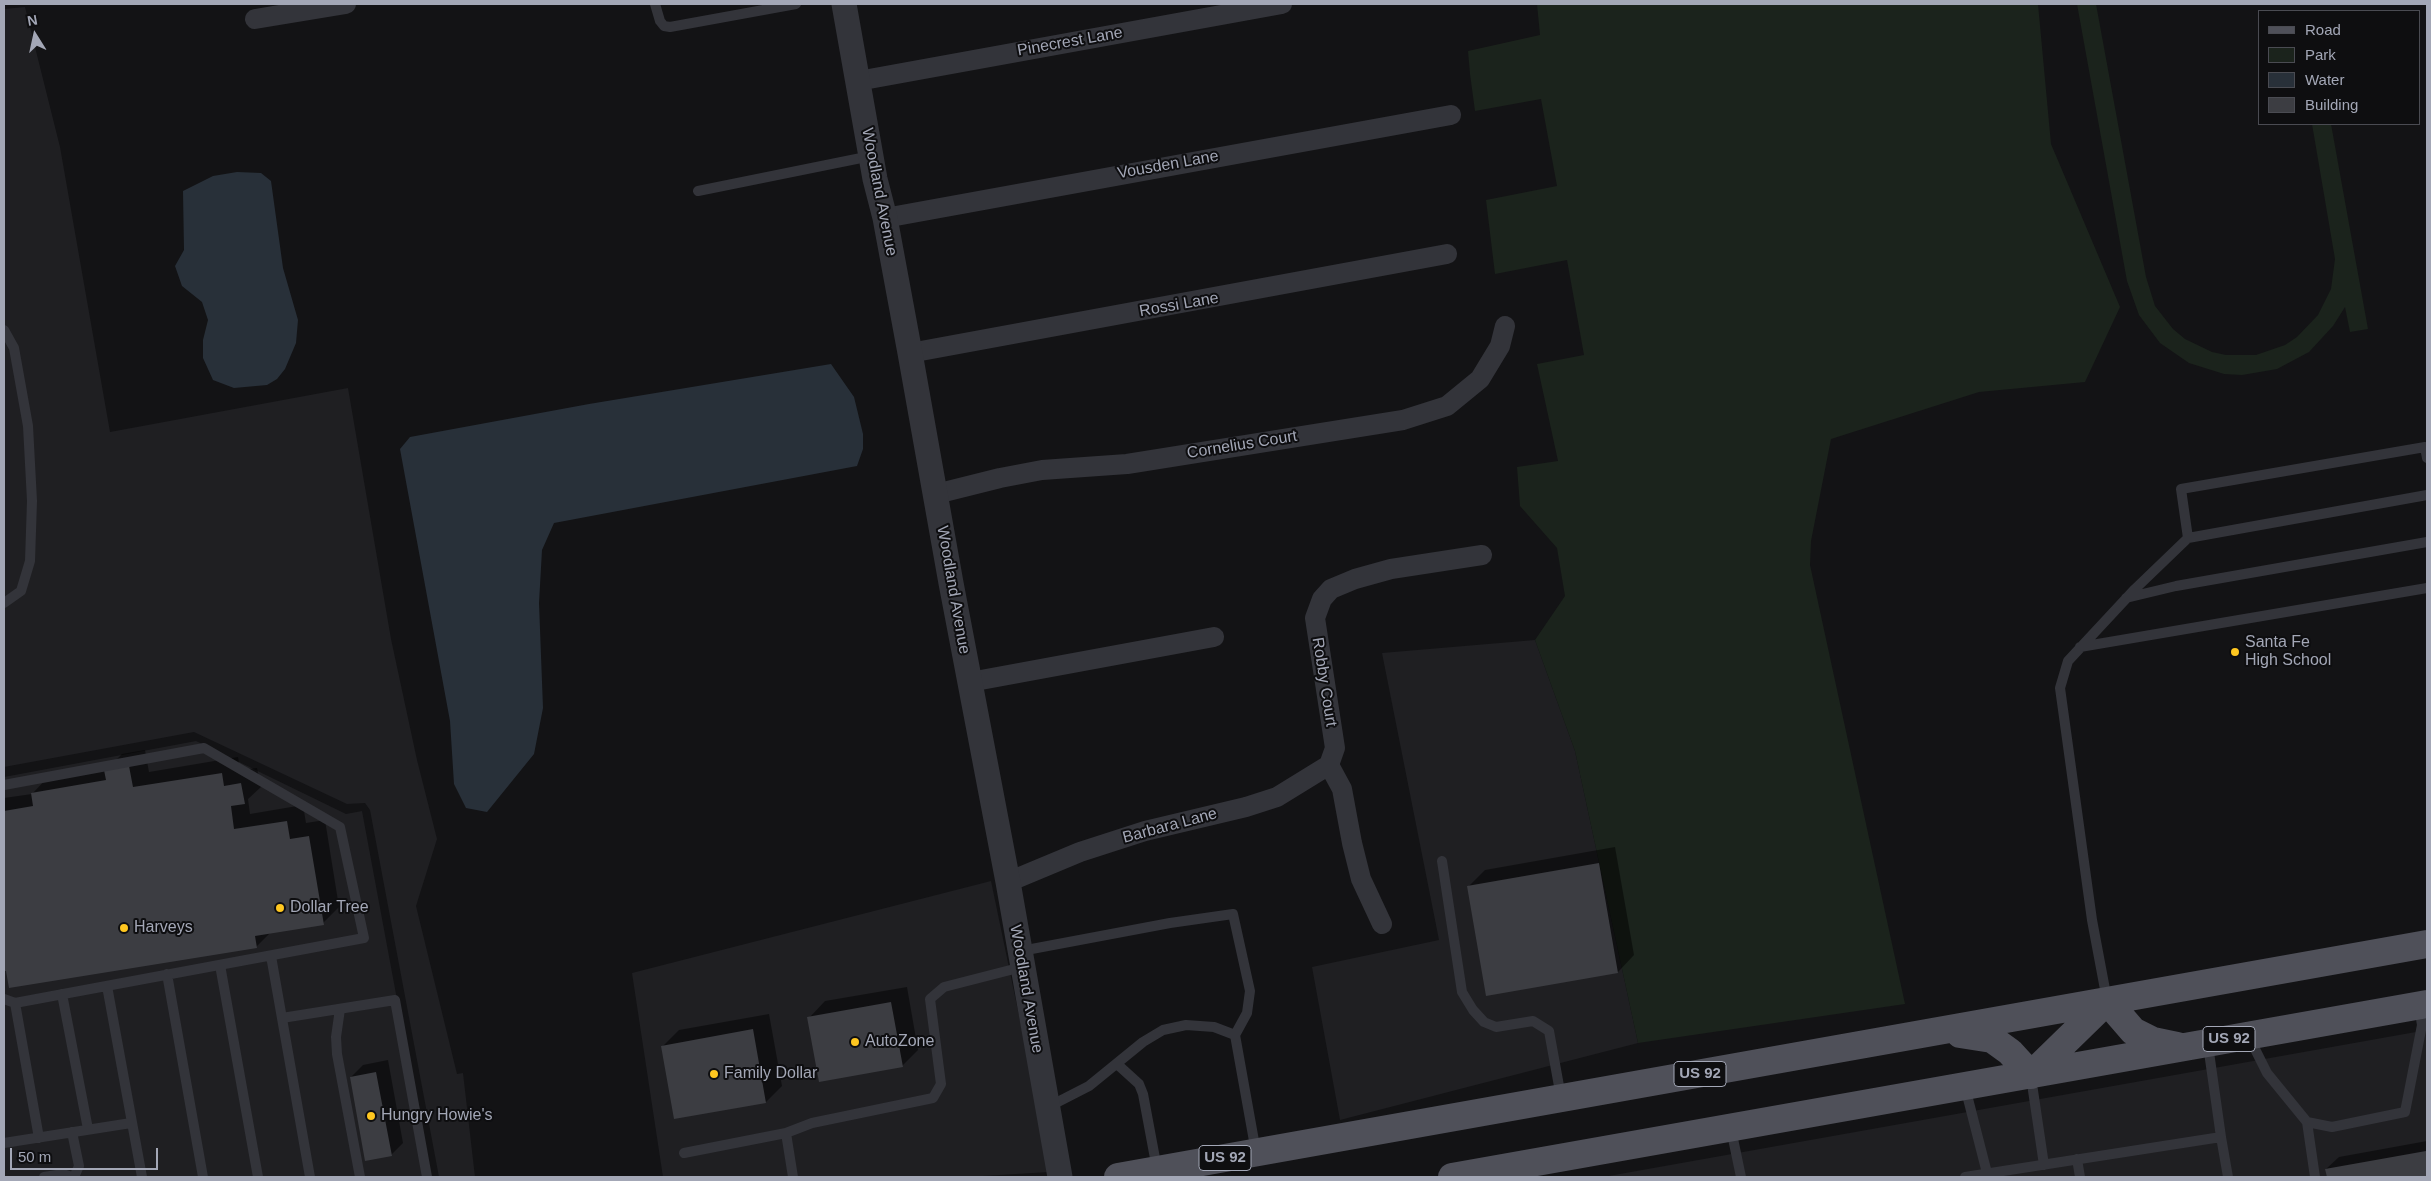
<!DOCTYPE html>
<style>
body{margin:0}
#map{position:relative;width:2431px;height:1181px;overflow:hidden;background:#131315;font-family:Helvetica,sans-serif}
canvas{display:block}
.frame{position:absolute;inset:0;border:5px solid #a3a7b6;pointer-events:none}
.legend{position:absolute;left:2258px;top:10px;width:162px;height:115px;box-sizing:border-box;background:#0e0e10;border:1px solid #4a4b52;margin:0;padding:6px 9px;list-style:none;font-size:15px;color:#a3a7b6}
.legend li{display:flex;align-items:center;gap:10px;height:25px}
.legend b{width:25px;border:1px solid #4a4b52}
.north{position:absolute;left:10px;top:10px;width:50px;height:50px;-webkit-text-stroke:4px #0e0e10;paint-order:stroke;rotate:350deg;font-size:14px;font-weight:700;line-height:20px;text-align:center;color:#a3a7b6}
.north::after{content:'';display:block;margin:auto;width:18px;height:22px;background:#a3a7b6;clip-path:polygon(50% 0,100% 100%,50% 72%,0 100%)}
.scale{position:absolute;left:10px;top:1148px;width:148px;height:22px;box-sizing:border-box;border:2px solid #a3a7b6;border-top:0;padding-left:6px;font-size:15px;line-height:18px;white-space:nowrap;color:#a3a7b6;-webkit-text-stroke:4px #0e0e10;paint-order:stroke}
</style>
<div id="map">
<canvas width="2431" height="1181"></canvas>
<div class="frame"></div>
<ul class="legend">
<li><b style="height:6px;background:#4f5059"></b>Road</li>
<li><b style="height:14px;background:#1b231c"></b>Park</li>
<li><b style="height:14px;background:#283039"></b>Water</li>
<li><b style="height:14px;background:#3c3d42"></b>Building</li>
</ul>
<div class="north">N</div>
<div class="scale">50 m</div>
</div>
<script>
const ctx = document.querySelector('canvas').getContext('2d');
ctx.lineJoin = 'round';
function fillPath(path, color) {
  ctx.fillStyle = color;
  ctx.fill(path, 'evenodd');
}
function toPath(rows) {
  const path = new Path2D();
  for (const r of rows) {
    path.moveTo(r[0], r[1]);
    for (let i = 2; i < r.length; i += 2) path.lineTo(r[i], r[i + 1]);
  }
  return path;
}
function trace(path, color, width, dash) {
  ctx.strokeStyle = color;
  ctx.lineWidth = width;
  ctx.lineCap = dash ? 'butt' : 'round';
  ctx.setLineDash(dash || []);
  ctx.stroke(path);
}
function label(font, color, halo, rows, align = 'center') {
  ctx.font = font + ' Helvetica,sans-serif';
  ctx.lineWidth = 4;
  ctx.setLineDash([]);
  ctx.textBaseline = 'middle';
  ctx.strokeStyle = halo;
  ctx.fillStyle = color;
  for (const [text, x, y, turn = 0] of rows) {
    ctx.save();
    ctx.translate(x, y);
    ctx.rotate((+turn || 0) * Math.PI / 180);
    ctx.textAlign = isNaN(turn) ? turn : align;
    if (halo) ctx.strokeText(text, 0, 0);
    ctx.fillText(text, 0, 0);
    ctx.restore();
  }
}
fillPath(toPath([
 [25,7,60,147,110,432,348,388,391,639,417,760,437,839,416,906,457,1074,463,1073,475,1177,439,1177,370,810,365,803,347,804,194,732,4,767,4,9],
 [1535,640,1575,751,1638,1043,1340,1120,1312,967,1439,940,1382,653],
 [196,741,346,814,362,811,430,1177,4,1177,4,777],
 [991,881,1032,1078,1049,1172,967,1177,663,1177,632,973],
 [2427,1030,2427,1177,1603,1177]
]), '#1f1f22');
fillPath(toPath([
 [1537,4,2038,4,2051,144,2120,307,2085,382,1979,392,1831,439,1811,541,1810,565,1905,1004,1638,1043,1575,751,1535,640,1565,596,1557,548,1520,506,1517,467,1558,461,1537,364,1584,355,1567,260,1495,274,1486,200,1557,186,1541,99,1475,111,1470,74,1468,51,1540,35],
 [2077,4,2096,4,2146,277,2155,306,2173,329,2185,339,2212,352,2226,355,2256,355,2285,345,2297,337,2318,315,2331,289,2335,259,2312,124,2331,124,2368,329,2350,332,2345,307,2333,326,2309,352,2277,369,2242,375,2224,374,2189,363,2160,343,2139,315,2127,281]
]), '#1b231c');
fillPath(toPath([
 [237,172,261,173,271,181,283,268,298,320,296,343,285,369,277,379,267,385,234,388,213,380,203,358,203,340,208,320,202,302,182,286,175,266,184,250,183,191,213,176],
 [831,364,854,397,863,434,863,449,857,466,554,523,542,550,539,603,543,708,534,754,487,812,466,808,454,784,450,721,400,449,410,437,589,404]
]), '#283039');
fillPath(toPath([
 [145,750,149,772,238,757,240,770,257,768,261,787,248,799,250,814,303,805,306,823,325,820,339,907,323,923,271,932,256,947,4,970,4,798,32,794,48,777,109,767,122,754],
 [1615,847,1634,955,1618,972,1487,995,1468,887,1485,870],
 [907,987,918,1050,902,1066,809,1018,825,1001],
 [769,1014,782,1086,766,1102,663,1046,679,1030],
 [388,1060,403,1143,391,1155,351,1077,363,1065],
 [2427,1141,2427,1177,2328,1177,2326,1169,2339,1157]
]), '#0007');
fillPath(toPath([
 [129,766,133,787,222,773,224,786,241,783,245,804,231,806,234,829,287,821,290,839,309,836,324,925,255,936,257,948,9,988,6,971,4,971,4,811,33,806,31,793,106,780,104,770],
 [1599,863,1618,973,1486,996,1467,886],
 [891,1002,903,1067,819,1082,807,1017],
 [753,1029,766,1103,674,1119,661,1046],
 [376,1072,392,1156,365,1161,350,1077],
 [2426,1151,2427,1177,2327,1177,2325,1169]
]), '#3c3d42');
trace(toPath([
 [655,4,660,21,664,26,670,27,796,4],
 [698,191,871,156],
 [4,330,14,348,28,426,32,501,30,561,21,591,4,603],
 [2188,538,2427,495],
 [2126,598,2176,586,2427,542],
 [2080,647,2427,588],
 [4,785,204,748,340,827,364,938,15,1003,4,999],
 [1442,861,1462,992,1473,1010,1484,1022,1496,1027,1533,1021,1549,1031,1561,1097],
 [1021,951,1170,923,1233,914,1250,991,1247,1013,1235,1035,1256,1152],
 [271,956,310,1177],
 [220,965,258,1177],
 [167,974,203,1177],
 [107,986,142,1177],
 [62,994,88,1129],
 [2107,1000,2092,920,2060,688,2068,661,2135,589,2188,538,2181,489,2425,447,2427,458],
 [15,1003,39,1138],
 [340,1009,336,1037,337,1054,360,1177],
 [282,1018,395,1000,427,1177],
 [2249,1037,2267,1073,2307,1122,2332,1127,2405,1112,2422,1025,2419,1007],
 [1117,1064,1139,1084,1143,1094,1157,1169],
 [2031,1077,2044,1165],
 [1965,1087,1988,1177],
 [1048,1107,1089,1086,1143,1042,1163,1030,1186,1025,1214,1027,1235,1035],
 [2307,1122,2315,1177],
 [1731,1129,1741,1177],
 [72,1132,79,1166,74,1177],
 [2221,1137,2228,1177],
 [4,1143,131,1123],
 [684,1153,786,1133],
 [2077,1159,2080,1177],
 [44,1177,63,1174,72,1177],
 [793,1177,786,1133,812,1123,933,1098,941,1084,930,999,944,987,1022,967],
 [1965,1177,2221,1137,2208,1045]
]), '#33343a', 10);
trace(toPath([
 [255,19,346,4],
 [858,81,1282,4],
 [885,218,1451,115],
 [910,353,1447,254],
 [936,494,1000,478,1042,470,1127,464,1403,420,1447,406,1480,379,1500,346,1505,326],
 [970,682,1214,637],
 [1008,882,1080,852,1145,831,1246,807,1277,797,1329,765],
 [1382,924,1361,879,1352,843,1342,789,1329,765,1335,748,1315,618,1322,599,1331,589,1355,579,1391,569,1482,555]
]), '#33343a', 20);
trace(toPath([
 [844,4,875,179,885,218,910,353,951,583,1008,882,1060,1177]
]), '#33343a', 25);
trace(toPath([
 [2107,1001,2133,1031,2153,1041,2177,1046],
 [1960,1034,1992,1039,2010,1052,2031,1075],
 [2031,1075,2107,1001],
 [1118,1177,2427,944],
 [1452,1177,2427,1004]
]), '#4f5059', 28);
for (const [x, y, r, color] of [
 [2235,652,5,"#ffc720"],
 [280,908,5,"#ffc720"],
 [124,928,5,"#ffc720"],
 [855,1042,5,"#ffc720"],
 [714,1074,5,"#ffc720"],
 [371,1116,5,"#ffc720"]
]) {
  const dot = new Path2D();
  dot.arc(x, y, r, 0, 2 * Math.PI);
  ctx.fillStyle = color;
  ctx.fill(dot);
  trace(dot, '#0e0e10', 2);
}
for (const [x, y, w] of [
 [2229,1039,52],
 [1700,1074,52],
 [1225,1158,52]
]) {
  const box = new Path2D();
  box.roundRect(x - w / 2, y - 12.5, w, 25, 4);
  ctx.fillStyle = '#0e0e10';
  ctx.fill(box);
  trace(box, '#a3a7b6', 1);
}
label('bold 15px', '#a3a7b6', null, [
 ["US 92",2229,1039],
 ["US 92",1700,1074],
 ["US 92",1225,1158]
]);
label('16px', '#a3a7b6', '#0e0e10', [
 ["Pinecrest Lane",1070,42,-10],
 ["Vousden Lane",1168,165,-10],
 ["Woodland Avenue",879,192,79],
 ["Rossi Lane",1179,305,-10],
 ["Cornelius Court",1242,445,-9],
 ["Woodland Avenue",953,590,80],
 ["Robby Court",1324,682,81],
 ["Barbara Lane",1170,826,-15],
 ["Woodland Avenue",1026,989,80]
]);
label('16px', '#a3a7b6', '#0e0e10', [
 ["Santa Fe",2245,643],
 ["High School",2245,661],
 ["Dollar Tree",290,908],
 ["Harveys",134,928],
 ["AutoZone",865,1042],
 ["Family Dollar",724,1074],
 ["Hungry Howie's",381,1116]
], 'left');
</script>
